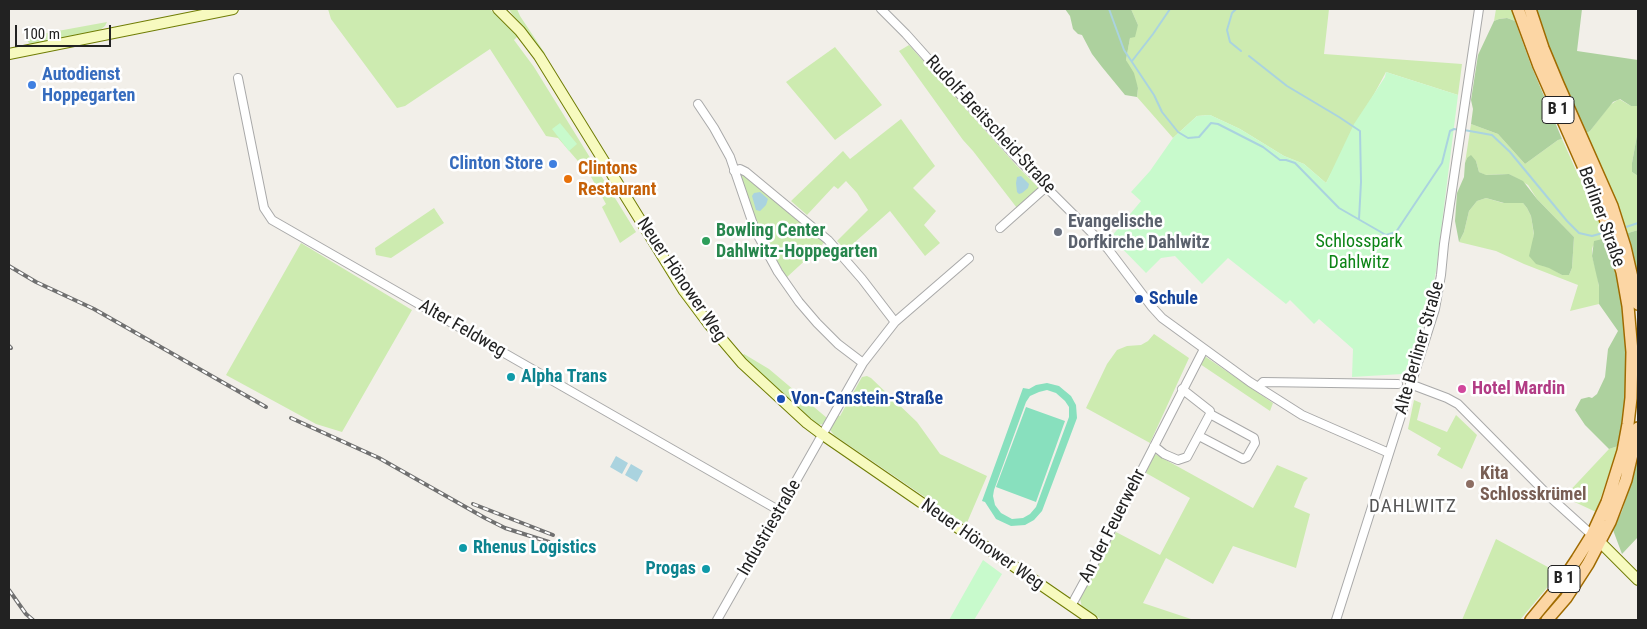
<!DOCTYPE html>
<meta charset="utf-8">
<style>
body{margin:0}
#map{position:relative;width:1647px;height:629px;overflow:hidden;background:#f2efe9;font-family:"Roboto Condensed",sans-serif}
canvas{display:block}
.frame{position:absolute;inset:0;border:10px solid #222;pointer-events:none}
.scale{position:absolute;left:15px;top:25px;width:96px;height:22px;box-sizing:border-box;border:2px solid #222;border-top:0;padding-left:6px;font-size:15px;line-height:18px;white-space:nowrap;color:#222;-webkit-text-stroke:4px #fff;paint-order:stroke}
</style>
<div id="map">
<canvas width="1647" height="629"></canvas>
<div class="frame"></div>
<div class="scale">100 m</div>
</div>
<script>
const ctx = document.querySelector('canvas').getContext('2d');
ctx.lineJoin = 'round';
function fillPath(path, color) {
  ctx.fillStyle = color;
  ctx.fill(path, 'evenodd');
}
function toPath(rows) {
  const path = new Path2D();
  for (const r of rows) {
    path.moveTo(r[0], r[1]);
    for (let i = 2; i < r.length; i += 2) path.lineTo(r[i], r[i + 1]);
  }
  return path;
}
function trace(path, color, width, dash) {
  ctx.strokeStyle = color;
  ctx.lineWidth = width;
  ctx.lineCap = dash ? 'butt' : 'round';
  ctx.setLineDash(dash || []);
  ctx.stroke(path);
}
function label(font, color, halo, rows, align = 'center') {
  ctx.font = font + ' "Roboto Condensed",sans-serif';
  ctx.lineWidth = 5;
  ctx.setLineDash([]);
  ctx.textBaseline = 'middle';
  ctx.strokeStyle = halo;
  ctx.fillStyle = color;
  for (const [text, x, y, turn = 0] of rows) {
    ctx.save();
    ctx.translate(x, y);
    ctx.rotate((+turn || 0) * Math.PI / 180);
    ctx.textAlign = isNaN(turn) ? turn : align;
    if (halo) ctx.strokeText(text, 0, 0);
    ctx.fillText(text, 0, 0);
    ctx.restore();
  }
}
fillPath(toPath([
 [328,9,489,9,492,11,518,36,514,40,534,67,636,232,620,243,602,207,606,204,590,175,558,138,546,136,490,49,405,106,397,108,331,19],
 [509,9,517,9,520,16,546,55,542,52,512,14],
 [1131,9,1329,9,1324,54,1462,64,1458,95,1386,72,1326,183,1304,164,1284,156,1240,129,1210,115,1197,116,1173,138,1137,97,1138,88,1126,60,1130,38,1138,25],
 [1496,9,1512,9,1515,21,1507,18,1499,19,1494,21],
 [107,22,105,26,100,30,39,44,33,45,29,43,25,37],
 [909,45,1016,165,1040,189,1017,208,973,151,963,140,899,51],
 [835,47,882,105,835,140,786,82],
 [1619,99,1631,106,1638,106,1638,130,1632,163,1632,172,1638,176,1638,230,1625,234,1585,134,1590,131,1610,105],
 [976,102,1005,134,1003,136,974,104],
 [901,119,935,166,913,188,936,211,924,225,940,243,925,256,890,211,846,250,837,241,868,210,857,193,846,181,838,189,834,186,807,215,791,201,843,151,850,159],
 [1471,124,1498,134,1525,164,1558,140,1562,139,1579,177,1593,198,1607,238,1593,246,1592,249,1592,256,1597,274,1600,293,1599,304,1570,311,1578,285,1524,264,1496,251,1459,242,1464,232,1469,211,1477,201,1486,198,1503,203,1523,203,1527,208,1531,216,1534,235,1533,239,1543,266,1549,267,1562,275,1569,275,1572,268,1574,237,1537,199,1528,185,1509,174,1485,175,1479,172,1476,161,1467,158,1465,163],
 [743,173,825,242,786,278,768,250,756,226,739,177],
 [434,208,444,223,391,258,376,255,375,248],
 [301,243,412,310,342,432,316,424,226,375],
 [1154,334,1189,358,1150,443,1086,408,1107,364,1117,350,1127,346,1141,345,1148,341],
 [744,354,769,369,827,418,823,424,818,425,742,356],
 [1203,355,1273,403,1270,411,1200,364],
 [867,376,871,378,917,422,940,454,987,476,966,525,834,435,830,430,837,415,840,416,862,377],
 [1414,400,1421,403,1417,420,1447,432,1456,415,1477,435,1462,469,1437,455,1441,448,1408,429],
 [1618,446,1596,512,1564,497,1609,449],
 [1155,454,1253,508,1277,465,1308,478,1304,482,1294,507,1310,514,1296,568,1233,546,1213,584,1166,558,1143,603,1191,619,1191,620,1102,620,1082,607,1080,599,1116,532,1160,555,1190,498,1146,473],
 [1496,539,1557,572,1546,589,1520,620,1462,620]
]), '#cdebb0');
fillPath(toPath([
 [1065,9,1131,9,1138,25,1135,37,1130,38,1126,60,1134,73,1138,88,1137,97,1125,95,1102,67,1092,54,1082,35,1078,34,1073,29,1070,16],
 [1534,9,1582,9,1577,51,1638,60,1638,106,1631,106,1620,99,1613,102,1590,131,1585,134,1553,61],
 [1507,18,1515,21,1531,65,1562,139,1558,140,1525,164,1498,134,1471,124,1473,109,1471,100,1478,55,1494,21,1499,19],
 [1638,130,1638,176,1632,172,1632,163],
 [1471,155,1476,161,1479,172,1486,175,1509,174,1523,181,1537,199,1574,237,1572,268,1569,275,1562,275,1549,268,1536,264,1529,256,1534,234,1531,216,1527,208,1523,203,1504,203,1486,198,1477,201,1469,211,1464,232,1459,242,1455,221,1457,193,1464,177,1465,163,1467,158],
 [1638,230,1638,282,1625,234],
 [1607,238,1617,279,1624,314,1627,353,1624,411,1621,430,1618,446,1609,449,1585,425,1575,410,1581,399,1589,397,1592,398,1597,394,1605,377,1608,349,1618,331,1599,304,1599,286,1592,256,1594,241],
 [1638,450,1638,537,1622,554,1613,530,1622,511,1632,480]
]), '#add19e');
fillPath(toPath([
 [1386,72,1458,95,1436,271,1429,307,1412,362,1402,374,1352,377,1353,349,1319,319,1314,324,1290,300,1286,304,1228,258,1202,284,1175,256,1161,258,1146,273,1111,237,1141,201,1131,192,1150,171,1173,138,1197,116,1210,115,1240,129,1284,156,1304,164,1326,183,1354,124,1385,77],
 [560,123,577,144,569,151,552,129],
 [983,560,1002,574,974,620,949,620]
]), '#c8facc');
fillPath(toPath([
 [1047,383,1059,386,1071,396,1076,405,1077,418,1042,511,1034,520,1025,525,1011,526,996,519,985,502,982,501,1023,388,1029,389,1036,385],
 [1047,390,1056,393,1065,401,1069,407,1069,417,1036,507,1030,514,1023,518,1012,519,1001,513,995,505,993,496,994,490,1026,402,1030,396,1039,392],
 [1026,407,1065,421,1036,502,996,487]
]), '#88e0be');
fillPath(toPath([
 [1021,176,1029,184,1028,188,1022,193,1019,194,1017,192,1016,183,1017,177],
 [760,192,768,199,766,205,760,211,756,210,752,196,754,193],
 [616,456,628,463,622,474,610,467],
 [631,464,643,471,637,482,625,475]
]), '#aad3df');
trace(toPath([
 [1109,9,1124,50,1154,95,1162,112,1178,132,1188,138,1199,137,1211,123,1218,124,1263,147,1280,160,1286,160,1295,163,1339,208,1386,235,1396,232,1442,163,1450,131,1454,129,1459,130],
 [1236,9,1232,13,1227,30,1230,42,1241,51],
 [1249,56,1287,86,1339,117,1360,131,1361,182,1359,219],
 [1132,61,1153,34,1170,9],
 [1464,130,1492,135,1510,152,1567,221,1579,233,1592,236,1606,232],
 [1623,228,1638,223]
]), '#aad3df', 2);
const street = toPath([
 [881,9,906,34,1016,157,1108,249,1152,307,1162,318,1250,382,1302,415,1389,453],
 [238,78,264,208,272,220,780,511],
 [698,104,714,128,730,157,755,230,778,272,799,302,817,323,838,344,863,363],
 [734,171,740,169,746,172,828,240,862,279,895,322],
 [1000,228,1046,187],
 [1410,384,1447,398,1458,404,1550,497,1592,535],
 [1258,387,1263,382,1398,384],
 [1199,436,1243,459,1247,457,1255,443,1254,438,1210,414],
 [1154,446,1164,454,1178,460,1187,457,1210,414,1210,411,1182,389],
 [1071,606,1089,573,1204,349],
 [717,620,863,363,895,322,969,258],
 [1336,620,1435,309,1441,275,1444,244,1479,9]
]);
const secondary = toPath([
 [498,9,520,31,539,56,684,291,708,323,742,363,807,423,823,435,1092,620],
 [9,54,233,9],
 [1595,537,1638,580]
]);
const primary = toPath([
 [1518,9,1539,66,1602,209,1622,272,1628,306,1632,352,1631,398,1628,424,1623,451,1607,502,1592,535,1577,559,1559,586,1531,620],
 [1530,9,1543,48,1558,84,1612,206,1625,247,1638,304],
 [1547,620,1566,598,1588,564,1610,522,1626,480,1638,428]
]);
trace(street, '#a9a9a9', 10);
trace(secondary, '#707d05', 12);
trace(primary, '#a06b00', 14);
trace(street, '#fff', 8);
trace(secondary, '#f7fabf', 10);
trace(primary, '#fcd6a4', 11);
const rail = toPath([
 [9,266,36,282,94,309,266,407],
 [9,346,11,348],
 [291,418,379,458,485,518,505,528,549,542],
 [473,504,553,535],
 [9,590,26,614,33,620]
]);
trace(rail, '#707070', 4);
trace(rail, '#fff', 2, [5.5]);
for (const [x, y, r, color] of [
 [32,85,5,"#3f7fe0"],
 [553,164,5,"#3f7fe0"],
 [568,179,5,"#e8710a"],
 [1058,232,5,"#6b7280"],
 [706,241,5,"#2e9e5b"],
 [1139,299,5,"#1a4fb4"],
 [511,377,5,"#0f9aa8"],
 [1462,389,5,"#d1479c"],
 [781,399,5,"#1a4fb4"],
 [1470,484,5,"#8d6e63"],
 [463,548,5,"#0f9aa8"],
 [706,569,5,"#0f9aa8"]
]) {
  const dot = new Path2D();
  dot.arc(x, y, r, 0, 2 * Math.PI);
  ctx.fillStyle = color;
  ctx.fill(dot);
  trace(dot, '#fff', 2);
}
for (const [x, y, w] of [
 [1558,110,32],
 [1564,579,32]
]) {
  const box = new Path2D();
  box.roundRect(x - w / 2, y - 13.5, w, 27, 4);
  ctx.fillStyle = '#fff';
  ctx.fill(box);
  trace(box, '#222', 1);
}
label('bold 16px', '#222', null, [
 ["B 1",1558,110],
 ["B 1",1564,579]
]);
label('bold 18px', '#366cbe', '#fff', [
 ["Autodienst",42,75],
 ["Hoppegarten",42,96],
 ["Clinton Store",543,164,"right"]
], 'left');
label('18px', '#222', '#fff', [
 ["Rudolf-Breitscheid-Straße",990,125,47],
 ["Berliner Straße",1601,217,70],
 ["Neuer Hönower Weg",681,280,56],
 ["Alter Feldweg",462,329,30],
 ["Alte Berliner Straße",1420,348,-74],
 ["An der Feuerwehr",1113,526,-63],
 ["Industriestraße",770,528,-60],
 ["Neuer Hönower Weg",982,545,35]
]);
label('bold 18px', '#c56008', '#fff', [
 ["Clintons",578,169],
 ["Restaurant",578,190]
], 'left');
label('bold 18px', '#5b616d', '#fff', [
 ["Evangelische",1068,222],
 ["Dorfkirche Dahlwitz",1068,243]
], 'left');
label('bold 18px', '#27864d', '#fff', [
 ["Bowling Center",716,231],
 ["Dahlwitz-Hoppegarten",716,252]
], 'left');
label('18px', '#0c8416', '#fff', [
 ["Schlosspark",1359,242],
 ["Dahlwitz",1359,263]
]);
label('bold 18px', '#164399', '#fff', [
 ["Schule",1149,299],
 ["Von-Canstein-Straße",791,399]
], 'left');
label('bold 18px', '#0d838f', '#fff', [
 ["Alpha Trans",521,377],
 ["Rhenus Logistics",473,548],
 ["Progas",696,569,"right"]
], 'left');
label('bold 18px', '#b23c85', '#fff', [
 ["Hotel Mardin",1472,389]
], 'left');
label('bold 18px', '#785e54', '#fff', [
 ["Kita",1480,474],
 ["Schlosskrümel",1480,495]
], 'left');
ctx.letterSpacing = '1px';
label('19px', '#555', '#fff', [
 ["DAHLWITZ",1413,507]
]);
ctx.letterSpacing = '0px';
</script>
